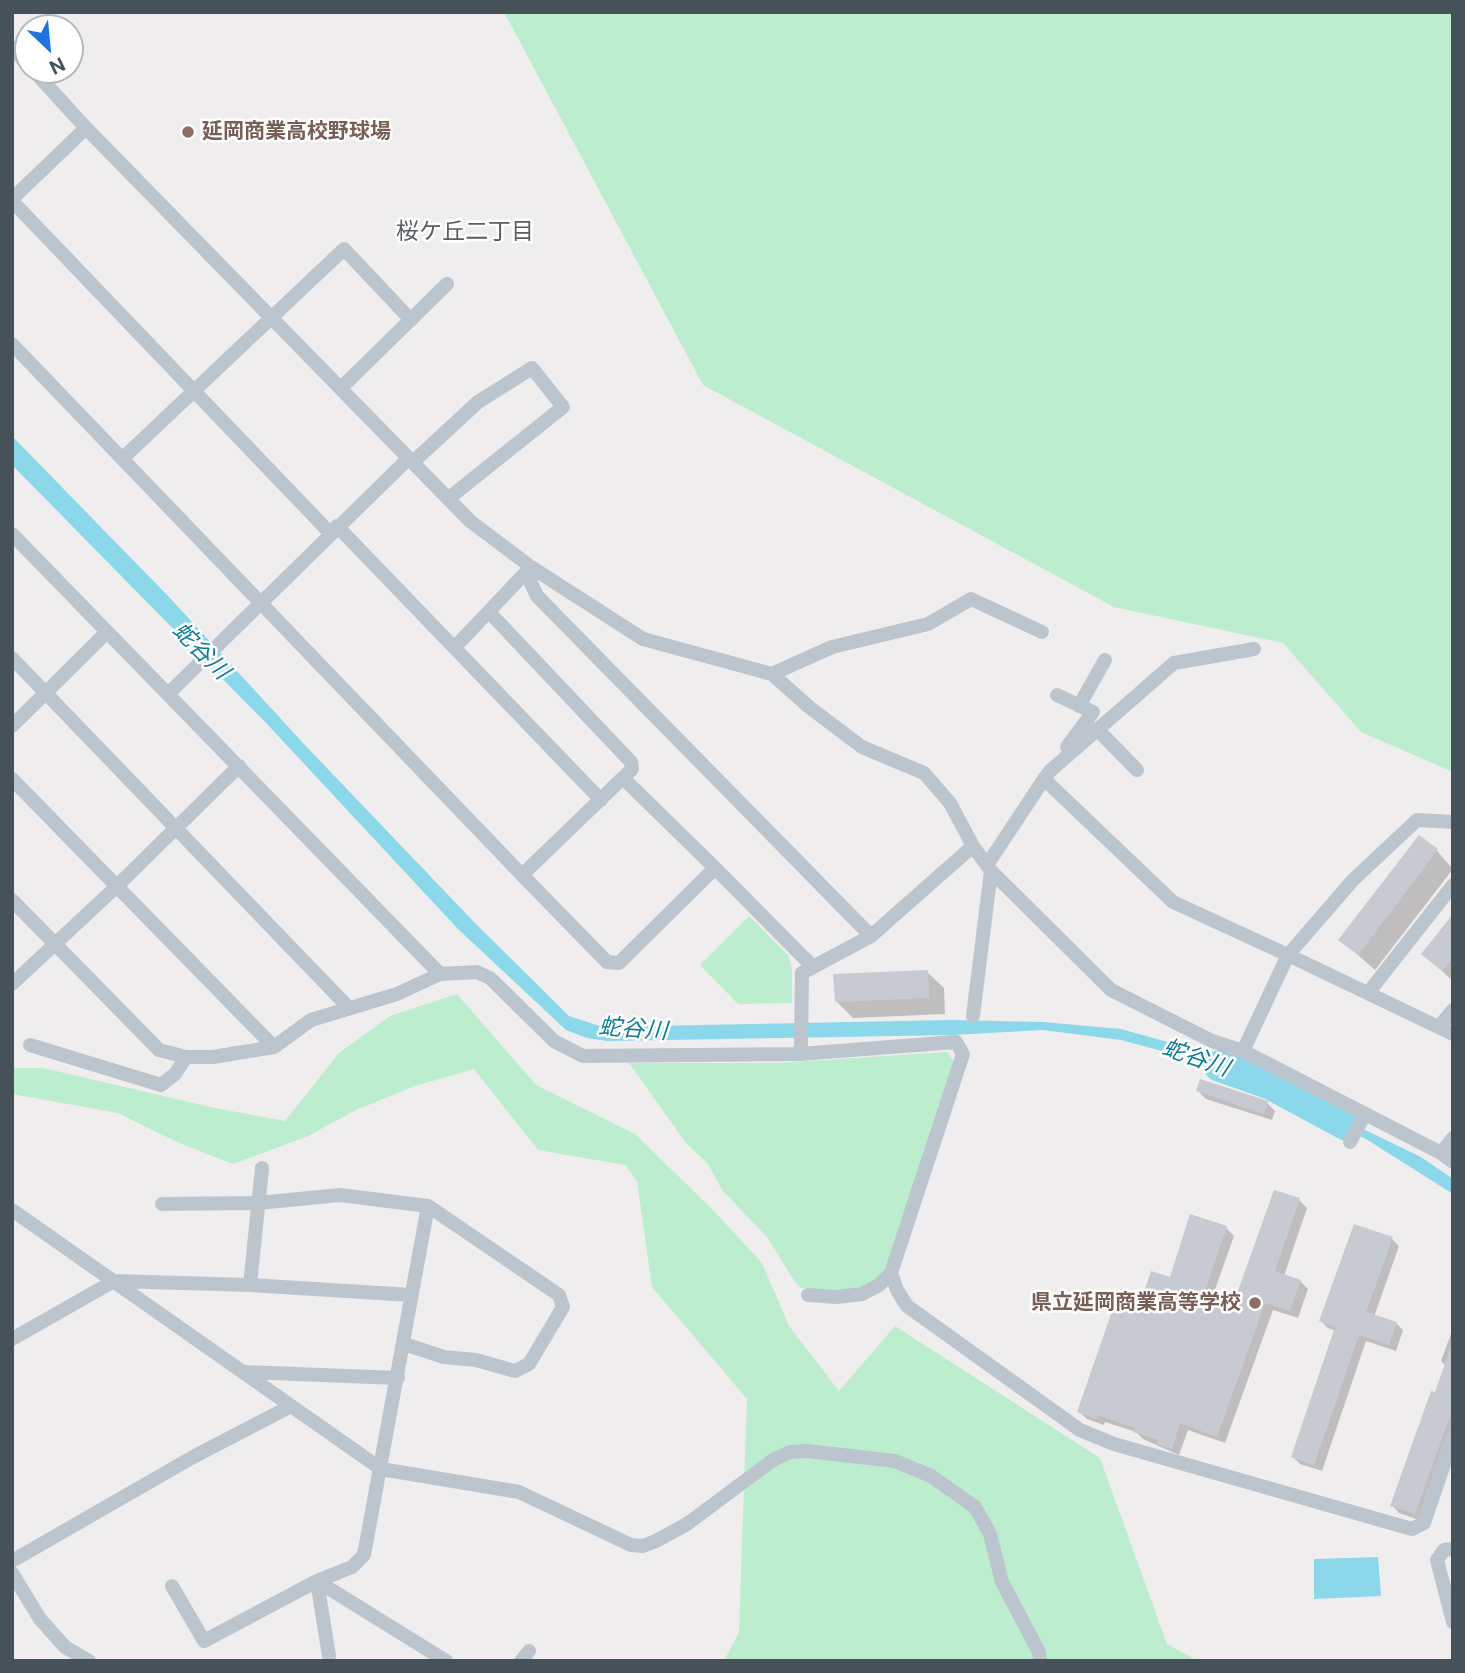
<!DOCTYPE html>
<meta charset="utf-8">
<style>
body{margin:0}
#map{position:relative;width:1465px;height:1673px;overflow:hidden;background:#f0edee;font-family:"Public Sans",sans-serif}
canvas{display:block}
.frame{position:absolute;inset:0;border:14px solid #46515a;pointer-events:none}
.north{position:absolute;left:14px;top:14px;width:70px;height:70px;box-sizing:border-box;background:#fff;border:2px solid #b5b9bd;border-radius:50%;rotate:154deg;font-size:19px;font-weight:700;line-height:28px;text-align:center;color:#46515a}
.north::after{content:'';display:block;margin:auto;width:24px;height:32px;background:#1d74db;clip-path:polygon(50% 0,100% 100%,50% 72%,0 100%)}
</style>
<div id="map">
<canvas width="1465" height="1673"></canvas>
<div class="frame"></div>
<div class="north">N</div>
</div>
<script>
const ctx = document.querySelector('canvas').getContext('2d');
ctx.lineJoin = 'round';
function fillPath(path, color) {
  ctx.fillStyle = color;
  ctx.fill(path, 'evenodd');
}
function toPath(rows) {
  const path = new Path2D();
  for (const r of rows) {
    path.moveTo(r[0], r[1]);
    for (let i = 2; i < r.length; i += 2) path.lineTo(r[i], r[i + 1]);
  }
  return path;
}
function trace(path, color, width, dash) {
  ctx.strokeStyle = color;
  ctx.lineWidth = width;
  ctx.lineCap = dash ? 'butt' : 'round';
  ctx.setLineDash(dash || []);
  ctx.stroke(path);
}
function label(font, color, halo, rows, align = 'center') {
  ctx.font = font + ' "Public Sans","Noto Sans JP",sans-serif';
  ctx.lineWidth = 5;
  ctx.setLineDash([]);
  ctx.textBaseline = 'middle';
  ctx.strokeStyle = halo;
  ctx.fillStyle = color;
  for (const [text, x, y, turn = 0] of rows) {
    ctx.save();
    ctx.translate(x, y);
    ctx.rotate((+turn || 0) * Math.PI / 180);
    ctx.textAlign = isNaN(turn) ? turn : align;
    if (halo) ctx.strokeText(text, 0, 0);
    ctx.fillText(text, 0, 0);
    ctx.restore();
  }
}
fillPath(toPath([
 [504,12,1453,12,1453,772,1361,732,1283,643,1114,607,703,385],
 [749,916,788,955,792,968,792,1003,738,1004,700,965],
 [457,994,536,1085,635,1134,713,1210,762,1263,789,1326,839,1391,895,1326,1100,1458,1167,1644,1198,1661,724,1661,739,1632,747,1399,652,1287,637,1181,625,1165,538,1150,474,1069,415,1086,356,1110,306,1137,233,1164,179,1143,118,1113,12,1094,12,1068,43,1068,215,1108,285,1121,339,1053,390,1016],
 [947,1052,954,1062,885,1274,873,1283,857,1289,836,1292,801,1288,795,1282,767,1237,722,1190,708,1164,686,1143,629,1063,778,1063]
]), '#bcedce');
fillPath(toPath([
 [12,436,170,598,303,743,474,922,569,1016,603,1027,951,1020,1043,1022,1121,1029,1182,1046,1227,1063,1421,1157,1453,1179,1453,1194,1366,1139,1278,1093,1166,1052,1121,1040,1043,1030,952,1035,607,1041,587,1038,566,1030,458,929,267,724,12,465],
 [1378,1557,1381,1596,1314,1599,1314,1559]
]), '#8ad8e9');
fillPath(toPath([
 [1419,837,1437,851,1453,869,1375,970,1341,940],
 [1453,916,1453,981,1423,954],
 [927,972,944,988,945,1014,853,1018,836,1001],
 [1198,1091,1267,1103,1275,1111,1272,1120,1206,1099],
 [1299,1200,1307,1208,1284,1276,1300,1281,1308,1289,1298,1318,1273,1310,1225,1443,1188,1430,1179,1455,1143,1439,1136,1432,1105,1422,1104,1425,1087,1419,1079,1412,1143,1301,1171,1280,1226,1228,1234,1236,1212,1298,1236,1305],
 [1392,1239,1399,1246,1374,1317,1396,1323,1403,1330,1396,1351,1366,1341,1322,1471,1300,1464,1293,1457,1336,1331,1328,1328,1321,1321],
 [1453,1328,1453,1434,1422,1521,1399,1513,1392,1505,1446,1366,1441,1361]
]), '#0003');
trace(toPath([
 [1220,1066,1271,1084,1347,1125]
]), '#8ad8e9', 32);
fillPath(toPath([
 [1419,835,1438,849,1358,955,1338,940],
 [1453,914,1453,958,1442,971,1421,954],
 [928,970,929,998,835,1002,833,974],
 [1200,1079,1268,1101,1264,1114,1196,1091],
 [1274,1190,1300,1198,1275,1271,1301,1280,1290,1311,1265,1303,1217,1437,1180,1423,1172,1449,1157,1444,1158,1440,1133,1432,1135,1428,1098,1415,1096,1419,1077,1412,1119,1291,1142,1298,1151,1271,1170,1277,1190,1214,1227,1226,1204,1294,1234,1302],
 [1354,1224,1393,1237,1366,1312,1397,1322,1389,1345,1359,1335,1314,1465,1291,1457,1335,1327,1319,1321],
 [1451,1347,1453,1407,1415,1514,1390,1506,1431,1391,1435,1392]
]), '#c7cad0');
trace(toPath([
 [12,48,28,65],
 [33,70,86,128,470,521,531,567,643,639,772,674,809,707,862,747,924,773,950,803,973,846,991,871,1111,990,1212,1041,1243,1051,1441,1153,1453,1162],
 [12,199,86,128],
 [12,201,330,533],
 [12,344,522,875],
 [341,388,447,284],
 [123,458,344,249,411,320],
 [413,462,478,402,532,368,563,407,449,498],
 [337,526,601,800],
 [12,534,440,974,397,994,311,1020,274,1047,12,779],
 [531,567,531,583,537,596,871,936],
 [490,613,631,762,632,769,522,875,607,962,619,963,715,868,623,778],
 [455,647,531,567],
 [12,658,349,1008],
 [772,674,832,647,928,624,971,599,1042,632],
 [168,694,409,458],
 [1057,695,1093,712,1067,747],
 [1079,706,1105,660],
 [12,726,107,632],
 [1097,729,1137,770],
 [1044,779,1050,771,1174,663,1254,649],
 [987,865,1044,779,1173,902,1288,955,1353,880,1417,820,1453,822],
 [715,868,813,967],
 [12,900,159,1050,186,1057,213,1057,274,1047],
 [440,974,477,972,490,978,554,1041,583,1056,799,1054,956,1042,963,1054,891,1273,879,1285,862,1294,837,1297,808,1295],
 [12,984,116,887,239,766],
 [1368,993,1453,885],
 [973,1016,991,871],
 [1439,1027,1453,1010],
 [30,1045,161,1085,175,1074,186,1057],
 [1243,1051,1288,955,1453,1034],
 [799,1054,801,1046,802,973,871,936,973,846],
 [1350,1142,1365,1114],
 [1441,1153,1453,1138],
 [162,1204,258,1203,340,1195,428,1206,559,1295,563,1307,529,1364,515,1371,476,1360,444,1357,404,1344],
 [12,1210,381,1469,519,1492,631,1545,643,1546,656,1541,687,1524,773,1460,790,1452,807,1451,895,1461,931,1476,975,1507,990,1534,1002,1582,1039,1652,1040,1661],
 [891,1273,897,1290,907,1306,1080,1430,1114,1444,1412,1529,1424,1523,1453,1438],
 [250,1285,262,1168],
 [12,1339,114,1281,250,1285,411,1295],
 [245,1372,398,1378],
 [1453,1549,1444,1550,1437,1560,1453,1622],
 [12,1561,193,1457,291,1406],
 [12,1573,40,1619,65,1647,89,1661],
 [317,1581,446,1661],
 [317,1581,329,1656],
 [172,1586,204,1641,317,1581,352,1567,364,1555,428,1206],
 [521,1661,529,1651]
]), '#bcc5cd', 14);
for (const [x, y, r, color] of [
 [188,132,7,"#8d6e63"],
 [1255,1303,7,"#8d6e63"]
]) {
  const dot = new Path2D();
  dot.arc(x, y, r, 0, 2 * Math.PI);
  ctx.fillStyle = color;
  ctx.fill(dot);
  trace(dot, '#fff', 2.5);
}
label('bold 21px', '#785e54', '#fff', [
 ["延岡商業高校野球場",202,132],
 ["県立延岡商業高等学校",1241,1303,"right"]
], 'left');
label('23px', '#5a5e62', '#fff', [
 ["桜ケ丘二丁目",465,232]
]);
label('italic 23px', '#0f7c95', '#fff', [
 ["蛇谷川",201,651,45],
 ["蛇谷川",633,1029,4],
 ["蛇谷川",1196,1058,19]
]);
</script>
